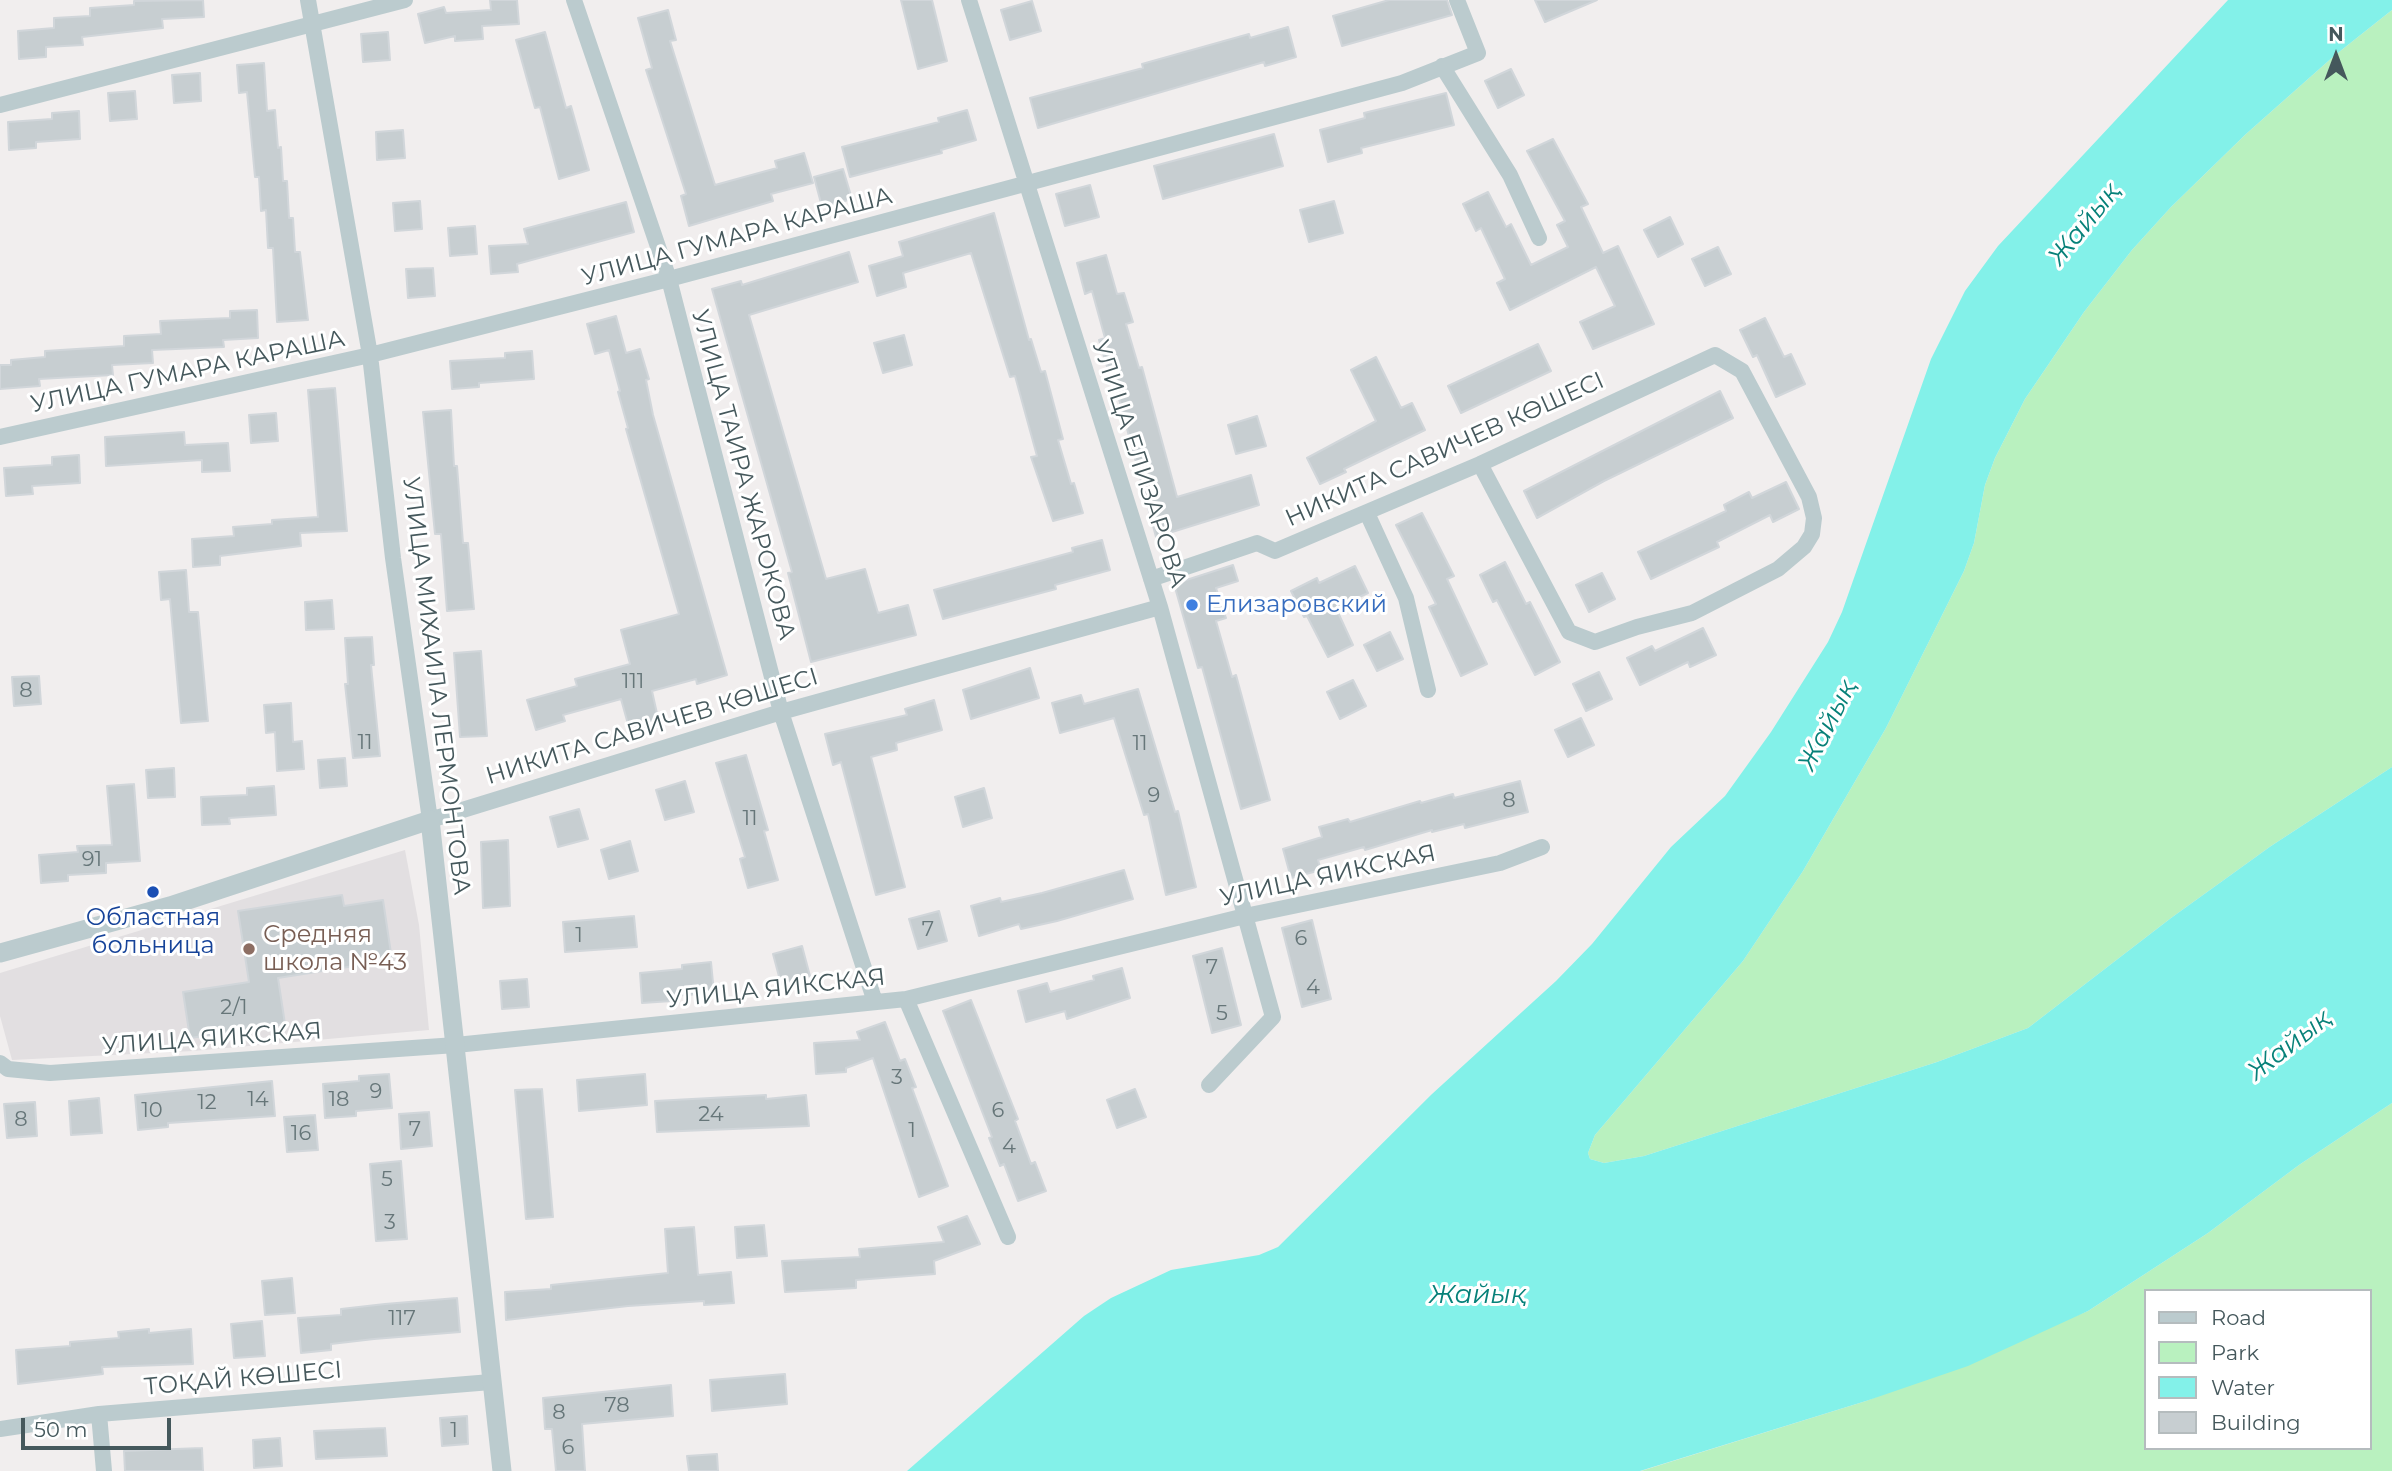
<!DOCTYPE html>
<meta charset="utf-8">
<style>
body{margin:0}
#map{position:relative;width:2392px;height:1471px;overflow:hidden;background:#f1eeee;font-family:Montserrat,sans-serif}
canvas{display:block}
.legend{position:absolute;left:2144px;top:1289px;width:228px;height:161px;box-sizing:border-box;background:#fff;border:2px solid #b5bcbe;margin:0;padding:9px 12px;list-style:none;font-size:21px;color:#45585c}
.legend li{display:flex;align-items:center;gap:14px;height:35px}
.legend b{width:35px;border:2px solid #b5bcbe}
.north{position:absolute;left:2301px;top:21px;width:70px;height:70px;-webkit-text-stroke:5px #fff;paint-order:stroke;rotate:0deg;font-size:19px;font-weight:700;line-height:28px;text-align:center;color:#45585c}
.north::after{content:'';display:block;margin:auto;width:24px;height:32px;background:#45585c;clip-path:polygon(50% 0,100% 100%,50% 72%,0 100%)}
.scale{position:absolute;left:21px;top:1418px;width:150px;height:32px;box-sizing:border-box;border:4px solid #45585c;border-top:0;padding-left:9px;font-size:21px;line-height:24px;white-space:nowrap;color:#45585c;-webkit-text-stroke:5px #fff;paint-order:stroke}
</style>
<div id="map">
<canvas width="2392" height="1471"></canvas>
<ul class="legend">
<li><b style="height:9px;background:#bbcbce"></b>Road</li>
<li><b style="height:19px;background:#b9f1bf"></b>Park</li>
<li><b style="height:19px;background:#83f1e9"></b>Water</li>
<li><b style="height:19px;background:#c7ced1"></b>Building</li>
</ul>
<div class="north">N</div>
<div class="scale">50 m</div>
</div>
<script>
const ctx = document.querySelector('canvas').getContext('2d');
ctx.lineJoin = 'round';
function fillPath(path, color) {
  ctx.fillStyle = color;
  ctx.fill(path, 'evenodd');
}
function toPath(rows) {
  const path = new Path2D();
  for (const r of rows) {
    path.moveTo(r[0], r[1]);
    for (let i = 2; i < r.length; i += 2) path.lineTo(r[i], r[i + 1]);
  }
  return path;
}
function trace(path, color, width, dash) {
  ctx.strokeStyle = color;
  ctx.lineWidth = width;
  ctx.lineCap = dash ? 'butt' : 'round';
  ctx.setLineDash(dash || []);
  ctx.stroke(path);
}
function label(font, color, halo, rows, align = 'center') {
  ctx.font = font + ' Montserrat,sans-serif';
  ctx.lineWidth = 6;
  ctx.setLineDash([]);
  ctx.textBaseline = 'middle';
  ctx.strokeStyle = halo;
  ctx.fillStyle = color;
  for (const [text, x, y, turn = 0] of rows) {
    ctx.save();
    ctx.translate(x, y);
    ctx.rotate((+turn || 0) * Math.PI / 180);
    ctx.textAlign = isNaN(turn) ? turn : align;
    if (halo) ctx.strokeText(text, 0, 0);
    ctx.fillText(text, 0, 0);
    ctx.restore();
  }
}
fillPath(toPath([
 [405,850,419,925,429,1030,193,1051,12,1060,0,1016,0,973]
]), '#e2dfe1');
fillPath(toPath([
 [2392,10,2392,767,2271,846,2171,918,2028,1028,1937,1062,1644,1156,1604,1163,1590,1159,1588,1153,1595,1135,1743,961,1803,871,1886,728,1964,571,1974,543,1985,485,1995,458,2025,399,2084,312,2132,250,2171,207,2246,134,2334,56],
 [2392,1103,2392,1471,1641,1471,1866,1401,2088,1311,2208,1233,2299,1165],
 [2145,1291,2369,1291,2369,1448,2145,1448]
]), '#b9f1bf');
fillPath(toPath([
 [2228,0,2392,0,2392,10,2334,56,2246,134,2171,207,2132,250,2084,312,2025,399,1995,458,1985,485,1974,543,1964,571,1886,728,1803,871,1743,961,1595,1135,1588,1153,1590,1159,1604,1163,1644,1156,1937,1062,2028,1028,2171,918,2271,846,2392,767,2392,1103,2299,1165,2208,1233,2088,1311,1968,1366,1866,1401,1640,1471,907,1471,1084,1316,1111,1298,1171,1270,1259,1255,1278,1247,1432,1094,1556,981,1592,944,1671,847,1725,796,1771,732,1828,642,1842,612,1931,359,1965,291,1998,246]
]), '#83f1e9');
const building = toPath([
 [203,0,204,17,162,19,163,28,82,37,83,45,46,47,46,57,19,59,18,31,54,28,54,18,90,16,90,8,134,5,134,1,203,0],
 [490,0,517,0,519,24,482,26,483,39,455,41,455,36,425,43,418,14,444,7,446,13,491,10,490,0],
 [901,0,932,0,947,61,918,69,901,0],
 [1389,0,1447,0,1452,15,1342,46,1333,16,1389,0],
 [1535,0,1597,0,1545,22,1535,0],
 [1032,1,1041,31,1010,40,1001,10,1032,1],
 [668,10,676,40,670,41,715,185,777,168,775,161,804,153,813,183,771,194,773,201,689,226,681,196,686,194,646,70,652,68,638,18,668,10],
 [1288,27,1296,57,1265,66,1264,62,1038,128,1030,98,1143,68,1142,64,1249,34,1250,38,1288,27],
 [388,32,390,60,363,62,361,34,388,32],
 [545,32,566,108,571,106,589,170,559,179,540,107,535,108,516,40,545,32],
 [264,63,267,111,275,110,278,148,281,147,283,181,287,181,289,218,293,218,295,252,300,252,308,320,277,322,273,248,268,248,266,210,261,211,259,177,255,177,247,92,239,93,237,65,264,63],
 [1511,69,1524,95,1498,108,1485,81,1511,69],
 [200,73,201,101,174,103,172,75,200,73],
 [135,91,137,119,110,121,108,93,135,91],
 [1446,93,1454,125,1361,148,1362,153,1328,162,1320,130,1365,118,1364,113,1446,93],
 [967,110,976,140,941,150,942,153,850,177,842,147,939,122,938,118,967,110],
 [79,111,80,139,36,142,36,148,9,150,8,122,52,119,52,113,79,111],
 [403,130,405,158,377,160,376,132,403,130],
 [1274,134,1283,166,1163,199,1154,166,1274,134],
 [1553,139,1588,204,1581,207,1603,253,1618,246,1654,324,1593,349,1580,322,1615,306,1596,267,1510,310,1497,283,1505,279,1481,228,1476,231,1463,204,1488,192,1506,227,1511,224,1531,265,1568,247,1557,225,1565,221,1527,151,1553,139],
 [843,169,852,199,822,207,814,177,843,169],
 [1090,185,1099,217,1065,226,1056,194,1090,185],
 [420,201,422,229,395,231,393,203,420,201],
 [1334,201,1343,233,1309,242,1300,210,1334,201],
 [626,202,634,232,517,264,518,272,491,274,489,246,528,244,524,229,626,202],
 [994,213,1029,340,1031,339,1041,372,1045,371,1063,439,1058,440,1071,484,1074,483,1083,513,1053,521,1031,457,1037,456,1015,376,1010,377,971,253,903,273,906,287,877,296,869,266,903,256,899,242,994,213],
 [1670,217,1683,244,1658,257,1644,230,1670,217],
 [475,226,477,254,450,256,448,228,475,226],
 [1718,247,1731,274,1705,286,1692,259,1718,247],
 [849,252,858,282,749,315,826,579,865,569,878,613,908,605,916,635,811,662,788,573,792,572,712,289,741,281,742,285,849,252],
 [1106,255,1117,294,1124,293,1133,322,1126,324,1139,368,1142,367,1177,497,1251,475,1259,505,1156,537,1111,369,1108,370,1099,340,1105,338,1092,291,1085,294,1077,263,1106,255],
 [433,268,435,296,408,298,406,269,433,268],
 [257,310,258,338,223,340,224,347,152,350,153,363,112,365,113,375,39,379,40,386,0,389,0,365,11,365,11,360,45,357,45,351,124,346,124,336,161,334,160,321,230,318,230,311,257,310],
 [616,316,626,353,640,349,649,379,646,380,653,415,727,675,697,684,696,679,652,691,660,727,631,735,621,699,563,715,565,721,536,730,527,700,577,686,575,679,630,664,621,630,679,614,626,429,628,428,618,392,620,391,609,350,595,354,587,324,616,316],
 [1765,318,1784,357,1791,354,1805,384,1776,397,1757,355,1753,357,1740,330,1765,318],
 [904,335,912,365,883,373,874,343,904,335],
 [1538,344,1551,371,1461,413,1448,386,1538,344],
 [532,351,534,379,479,383,479,387,452,389,450,361,505,358,505,353,532,351],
 [1376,357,1401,408,1412,403,1425,430,1344,469,1346,472,1320,484,1307,458,1376,421,1351,370,1376,357],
 [335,388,347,531,300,533,301,546,220,556,220,565,193,567,192,539,234,536,233,527,272,524,272,520,318,517,308,390,335,388],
 [1720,391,1733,418,1604,481,1537,518,1524,491,1720,391],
 [451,410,454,466,457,466,463,543,468,543,474,609,447,611,441,534,435,534,423,412,451,410],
 [276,413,278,441,251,443,249,415,276,413],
 [1257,416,1266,446,1236,454,1228,425,1257,416],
 [184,432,185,445,228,443,230,471,202,472,202,460,106,466,105,437,184,432],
 [79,455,80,483,32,486,33,494,6,496,4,468,52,465,52,457,79,455],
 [1786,482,1799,509,1773,522,1770,515,1717,542,1719,547,1651,579,1638,552,1726,511,1724,505,1749,492,1752,498,1786,482],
 [1422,513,1454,576,1447,579,1487,664,1461,676,1429,607,1436,604,1396,525,1422,513],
 [1102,540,1110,570,1055,585,1056,589,943,619,934,590,1073,552,1072,548,1102,540],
 [1505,562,1526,604,1530,602,1560,662,1535,675,1497,600,1493,602,1480,575,1505,562],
 [1233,565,1238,581,1216,588,1226,618,1216,621,1232,677,1236,675,1270,800,1241,809,1202,667,1198,668,1174,584,1233,565],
 [1355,566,1368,593,1336,608,1353,645,1328,657,1307,616,1304,617,1291,591,1317,578,1319,583,1355,566],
 [186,570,189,612,198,612,208,721,181,723,170,599,161,600,159,572,186,570],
 [1602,573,1615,599,1589,612,1576,585,1602,573],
 [332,600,334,629,306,630,305,602,332,600],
 [1703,628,1716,655,1690,667,1688,662,1640,685,1627,658,1652,646,1655,651,1703,628],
 [1390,632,1403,659,1377,671,1364,645,1390,632],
 [372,637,374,665,371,665,380,756,353,758,345,684,348,684,345,638,372,637],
 [481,651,487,736,460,737,454,653,481,651],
 [1030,668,1039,698,971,719,963,690,1030,668],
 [1599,672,1612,699,1586,711,1573,684,1599,672],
 [39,676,41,704,14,706,12,677,39,676],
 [1353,680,1366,706,1340,719,1327,692,1353,680],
 [1138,689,1175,812,1178,811,1196,887,1166,895,1148,814,1144,815,1114,718,1060,733,1052,703,1081,695,1084,704,1138,689],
 [934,700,942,730,896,743,897,750,871,757,905,887,876,895,841,762,833,765,825,734,907,715,905,709,934,700],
 [291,703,293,742,302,741,304,769,277,771,275,732,266,733,264,705,291,703],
 [1581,718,1594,745,1568,757,1555,730,1581,718],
 [746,755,768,830,764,831,778,880,748,888,740,859,745,857,716,763,746,755],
 [345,758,347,786,320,788,318,760,345,758],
 [174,768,175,797,148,798,146,770,174,768],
 [685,781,694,812,665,820,656,790,685,781],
 [1520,781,1528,812,1465,828,1464,824,1432,832,1432,830,1365,850,1364,847,1318,860,1321,870,1291,878,1283,849,1322,837,1319,827,1348,819,1350,822,1420,801,1421,803,1453,794,1454,798,1520,781],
 [134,784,140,861,106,863,106,873,68,875,68,881,41,883,39,855,78,852,77,846,112,845,107,786,134,784],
 [274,786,276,815,229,818,230,824,202,825,201,797,247,795,247,788,274,786],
 [984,788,992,818,963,827,955,797,984,788],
 [579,809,588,839,558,847,550,817,579,809],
 [508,840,510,906,483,908,481,842,508,840],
 [630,841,638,871,609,879,601,850,630,841],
 [1124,870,1133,899,1057,921,1021,929,1019,924,979,936,971,906,1000,898,1001,902,1042,893,1124,870],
 [342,895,344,906,383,900,392,960,278,978,285,1024,190,1038,183,992,249,982,238,911,342,895],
 [939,911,947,941,918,949,909,919,939,911],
 [634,916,637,947,565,952,563,922,634,916],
 [1312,920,1331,999,1302,1007,1282,928,1312,920],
 [802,946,810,976,781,984,773,954,802,946],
 [1222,948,1241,1025,1212,1033,1193,956,1222,948],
 [711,962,714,993,671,996,672,1001,642,1003,640,973,682,969,682,965,711,962],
 [1122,968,1130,998,1067,1019,1065,1011,1026,1022,1018,991,1047,983,1050,992,1094,980,1093,976,1122,968],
 [527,979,529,1007,502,1009,500,981,527,979],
 [971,1000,1018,1119,1015,1121,1031,1164,1035,1162,1046,1191,1018,1201,1004,1164,1000,1166,989,1138,992,1137,943,1011,971,1000],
 [885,1022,900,1061,905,1059,916,1087,912,1088,948,1186,919,1197,873,1058,846,1068,846,1072,816,1074,814,1043,860,1040,857,1032,885,1022],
 [389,1074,392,1108,356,1111,356,1116,325,1118,323,1084,359,1081,359,1076,389,1074],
 [645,1074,647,1105,579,1111,577,1080,645,1074],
 [272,1081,275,1116,168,1123,168,1127,138,1130,135,1095,272,1081],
 [542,1089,553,1217,526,1219,515,1090,542,1089],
 [1135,1089,1146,1117,1117,1128,1107,1100,1135,1089],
 [766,1095,766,1099,806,1095,809,1126,657,1132,655,1101,766,1095],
 [99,1098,102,1133,71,1135,69,1101,99,1098],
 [35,1102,37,1136,7,1138,4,1104,35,1102],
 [429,1112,432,1146,401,1149,399,1114,429,1112],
 [315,1115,318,1150,287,1152,284,1117,315,1115],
 [401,1161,407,1239,376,1241,370,1164,401,1161],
 [967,1216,980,1244,934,1261,935,1274,856,1280,856,1288,785,1292,782,1261,860,1257,859,1249,944,1242,938,1227,967,1216],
 [764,1225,767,1256,737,1258,735,1227,764,1225],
 [694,1227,698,1275,731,1272,734,1303,704,1305,704,1301,628,1306,506,1320,505,1292,551,1289,551,1285,668,1273,665,1229,694,1227],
 [292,1278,295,1313,265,1315,262,1281,292,1278],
 [457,1298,460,1332,374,1339,331,1344,331,1350,301,1353,298,1318,341,1315,341,1309,385,1304,457,1298],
 [262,1321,265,1356,234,1358,231,1324,262,1321],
 [149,1329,149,1333,191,1329,193,1364,102,1367,103,1374,18,1384,16,1350,70,1346,70,1342,119,1338,118,1332,149,1329],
 [785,1374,787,1404,712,1411,710,1380,785,1374],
 [671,1385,673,1416,582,1424,585,1471,556,1471,552,1429,545,1429,543,1398,671,1385],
 [467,1416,468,1444,442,1446,440,1418,467,1416],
 [385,1428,387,1456,316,1459,314,1431,385,1428],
 [280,1438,282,1466,254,1468,253,1440,280,1438],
 [202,1448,203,1471,125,1471,124,1451,202,1448],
 [717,1454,718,1471,689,1471,687,1456,717,1454]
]);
fillPath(building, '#c7ced1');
trace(building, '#d1d6da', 2);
trace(toPath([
 [308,0,370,355,393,558,430,820,781,712,1160,607],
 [574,0,669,279,781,712,875,1002],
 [969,0,1160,607,1273,1017,1209,1085],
 [1442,66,1510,175,1539,238],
 [0,105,405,0],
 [0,437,370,355,669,279,1402,83,1478,53,1457,0],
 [1367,513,1406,598,1428,690],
 [1151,579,1257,543,1275,551,1480,464,1715,355,1742,371,1809,497,1814,518,1812,534,1804,547,1778,569,1692,613,1637,627,1595,642,1569,632,1480,464],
 [906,999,1008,1237],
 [0,1063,8,1069,50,1073,456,1045,906,999,1245,916,1500,863,1542,847],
 [99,1414,104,1471],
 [0,1429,99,1414,491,1382]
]), '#bbcbce', 16);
trace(toPath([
 [0,953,170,906,430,820,502,1471]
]), '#bbcbce', 19);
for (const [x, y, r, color] of [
 [1192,605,7,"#3f7fe0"],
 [153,892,7,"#1a4fb4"],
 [249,949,7,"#8d6e63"]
]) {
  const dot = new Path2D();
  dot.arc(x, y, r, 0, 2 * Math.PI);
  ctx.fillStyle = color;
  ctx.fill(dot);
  trace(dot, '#fff', 2.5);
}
label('21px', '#667679', null, [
 ["111",633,682],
 ["8",26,691],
 ["11",365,743],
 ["11",1140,744],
 ["9",1154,796],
 ["8",1509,801],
 ["11",750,819],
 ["91",92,860],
 ["7",928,930],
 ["1",579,936],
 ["6",1301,939],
 ["7",1212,968],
 ["4",1313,988],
 ["2/1",234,1008],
 ["5",1222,1014],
 ["3",897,1078],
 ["9",376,1092],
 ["14",258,1100],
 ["18",339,1100],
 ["12",207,1103],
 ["10",152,1111],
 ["6",998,1111],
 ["24",711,1115],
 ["8",21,1120],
 ["7",415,1130],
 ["1",912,1131],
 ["16",301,1134],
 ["4",1009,1147],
 ["5",387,1180],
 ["3",390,1223],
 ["117",402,1319],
 ["78",617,1406],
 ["8",559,1413],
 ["1",454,1431],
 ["6",568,1448]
]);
label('24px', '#45585c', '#fff', [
 ["УЛИЦА ГУМАРА КАРАША",737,237,-15],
 ["УЛИЦА ГУМАРА КАРАША",188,372,-12],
 ["НИКИТА САВИЧЕВ КӨШЕСІ",1445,450,-24],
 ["УЛИЦА ЕЛИЗАРОВА",1139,464,72],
 ["УЛИЦА ТАИРА ЖАРОКОВА",743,475,75],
 ["УЛИЦА МИХАИЛА ЛЕРМОНТОВА",436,686,83],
 ["НИКИТА САВИЧЕВ КӨШЕСІ",652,727,-17],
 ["УЛИЦА ЯИКСКАЯ",1328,876,-12],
 ["УЛИЦА ЯИКСКАЯ",776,989,-6],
 ["УЛИЦА ЯИКСКАЯ",212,1039,-4],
 ["ТОҚАЙ КӨШЕСІ",243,1379,-5]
]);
label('24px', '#366cbe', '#fff', [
 ["Елизаровский",1206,605]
], 'left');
label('24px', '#164399', '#fff', [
 ["Областная",153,918],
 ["больница",153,946]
]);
label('24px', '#785e54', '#fff', [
 ["Средняя",263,935],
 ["школа №43",263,963]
], 'left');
label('italic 26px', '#078179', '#fff', [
 ["Жайық",2085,224,-51],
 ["Жайық",1828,725,-63],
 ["Жайық",2290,1045,-38],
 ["Жайық",1478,1295]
]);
</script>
